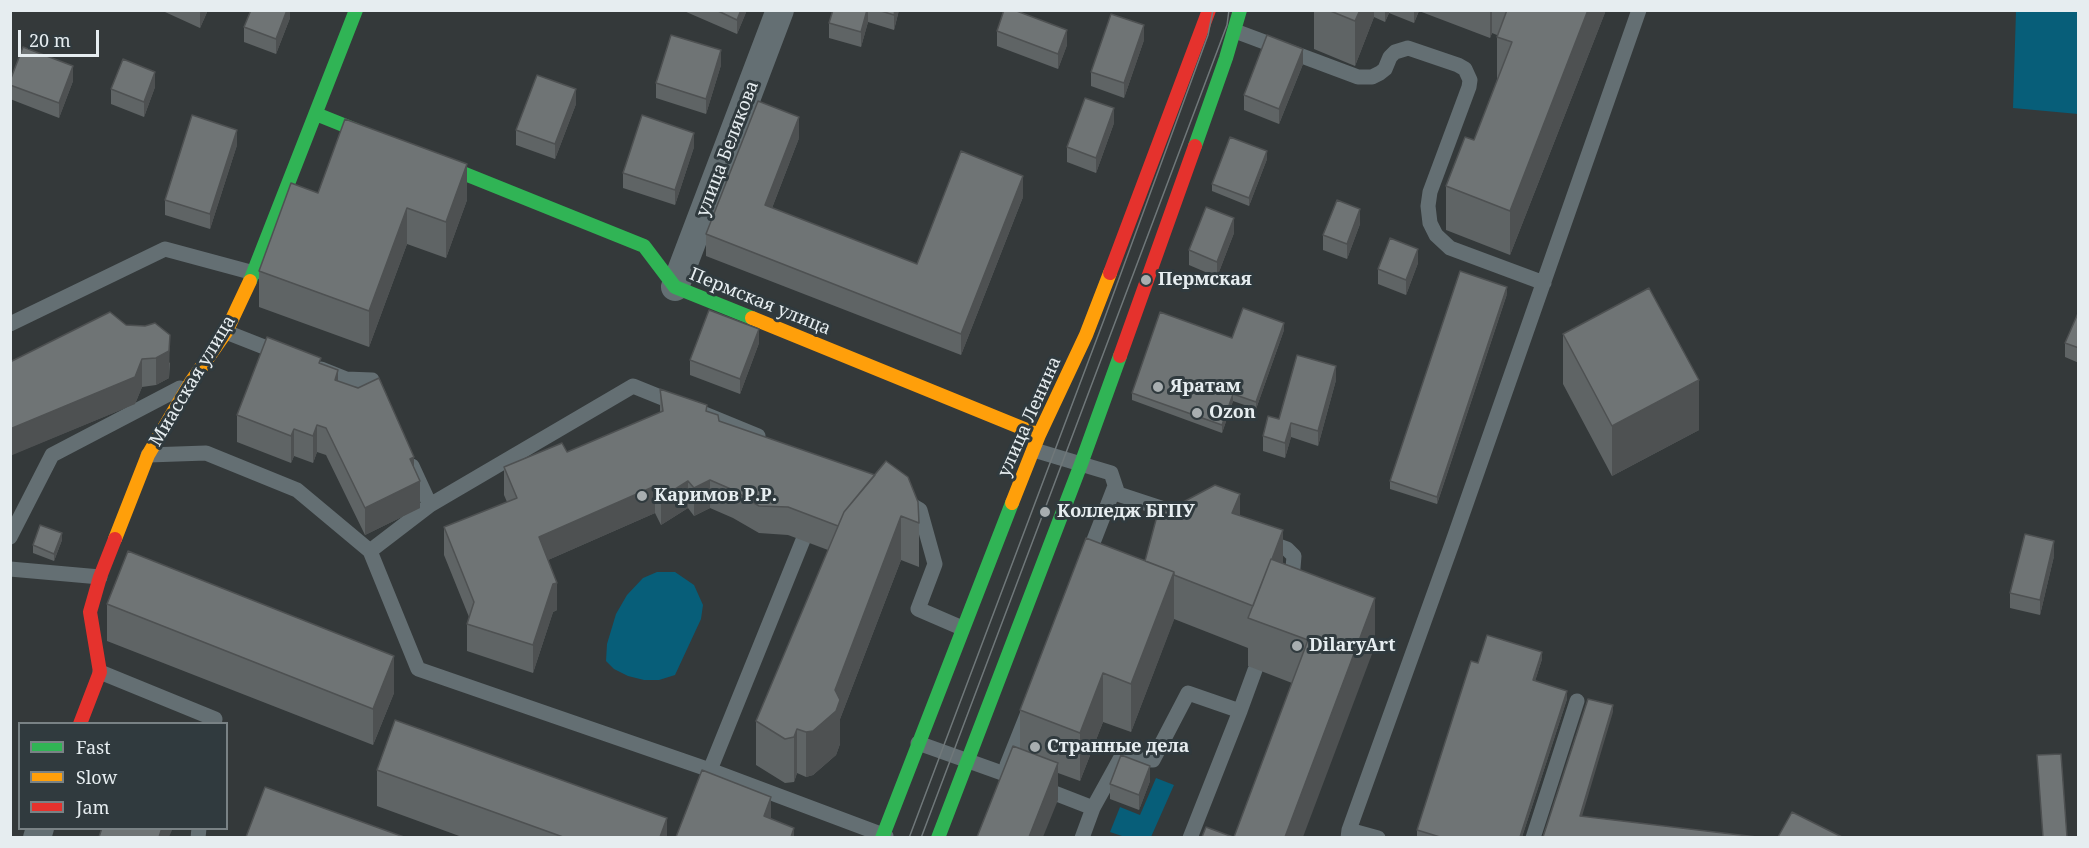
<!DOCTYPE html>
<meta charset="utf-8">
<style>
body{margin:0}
#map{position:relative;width:2089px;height:848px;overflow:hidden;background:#34393a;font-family:"Noto Serif",serif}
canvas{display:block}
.frame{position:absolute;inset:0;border:12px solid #e6edf0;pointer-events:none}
.legend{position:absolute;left:18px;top:722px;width:210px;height:108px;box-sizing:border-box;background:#303a3e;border:2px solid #798285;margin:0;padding:8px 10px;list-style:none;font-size:18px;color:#e6edf0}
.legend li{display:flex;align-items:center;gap:12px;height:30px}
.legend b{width:30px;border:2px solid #798285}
.scale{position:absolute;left:18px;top:30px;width:81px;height:27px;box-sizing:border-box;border:3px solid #e6edf0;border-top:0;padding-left:8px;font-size:18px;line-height:21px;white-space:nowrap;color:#e6edf0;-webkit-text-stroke:4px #303a3e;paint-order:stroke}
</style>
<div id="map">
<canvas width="2089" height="848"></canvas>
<div class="frame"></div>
<ul class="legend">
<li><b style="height:8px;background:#30b455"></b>Fast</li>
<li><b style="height:8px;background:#ff9f0a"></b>Slow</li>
<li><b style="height:8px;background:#e5322d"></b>Jam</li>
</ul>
<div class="scale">20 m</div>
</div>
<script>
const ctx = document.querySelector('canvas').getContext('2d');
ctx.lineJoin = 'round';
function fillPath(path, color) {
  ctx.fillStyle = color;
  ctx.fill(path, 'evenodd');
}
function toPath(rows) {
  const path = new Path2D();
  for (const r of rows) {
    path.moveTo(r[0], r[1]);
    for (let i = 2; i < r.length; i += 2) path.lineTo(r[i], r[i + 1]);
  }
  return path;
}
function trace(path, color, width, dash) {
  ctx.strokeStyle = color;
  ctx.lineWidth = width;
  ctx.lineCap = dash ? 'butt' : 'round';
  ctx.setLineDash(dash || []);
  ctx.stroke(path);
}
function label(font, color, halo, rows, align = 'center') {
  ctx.font = font + ' "Noto Serif",serif';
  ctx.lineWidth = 6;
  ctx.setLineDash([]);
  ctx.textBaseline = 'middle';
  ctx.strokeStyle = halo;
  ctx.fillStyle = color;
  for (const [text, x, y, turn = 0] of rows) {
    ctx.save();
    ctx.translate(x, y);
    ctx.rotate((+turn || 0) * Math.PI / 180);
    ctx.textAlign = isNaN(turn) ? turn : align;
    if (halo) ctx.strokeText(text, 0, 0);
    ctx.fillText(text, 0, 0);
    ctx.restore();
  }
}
fillPath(toPath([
 [2016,11,2078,11,2078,114,2013,108],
 [657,572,675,572,694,585,703,605,701,619,675,675,659,680,644,680,628,676,614,669,606,661,607,644,616,614,627,595,643,578],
 [1156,778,1174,785,1151,837,1125,837,1110,832,1120,807,1140,815]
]), '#075e79');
trace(toPath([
 [1235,31,1358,77,1372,77,1380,73,1385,69,1390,57,1395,52,1408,48,1458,65,1465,69,1470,80,1469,87,1430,192,1428,206,1430,223,1436,235,1450,248,1544,283],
 [10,324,165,249,254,273],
 [226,332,282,354],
 [321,369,346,379,372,380,380,398],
 [702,413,758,436],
 [1034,450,1111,473,1118,494,1188,517],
 [148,455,206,453,297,490,370,551,418,669,710,770,886,836],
 [903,500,920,510,935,564,918,609,962,628],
 [430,505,633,386,680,405],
 [10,537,52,455,180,388],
 [1265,541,1287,549,1294,556,1293,568,1287,585],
 [370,551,430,505,412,466],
 [1087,558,1115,486],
 [10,569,100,577],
 [100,672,215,719,214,724],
 [1240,711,1255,670],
 [918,743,1016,778],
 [1007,765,1027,715],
 [710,770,803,540],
 [1039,787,1093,808,1082,838],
 [1093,808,1120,759,1153,760,1188,693,1240,711,1190,838],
 [1349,830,1378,838],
 [198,838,199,828],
 [1348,838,1349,830,1453,541,1639,10],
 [1533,838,1577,701]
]), '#646f73', 15);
trace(toPath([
 [675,287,780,10],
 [37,838,40,828]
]), '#646f73', 28);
trace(toPath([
 [316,114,644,246,675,287,752,318],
 [1195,146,1226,58,1240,10],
 [250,281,356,10],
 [882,838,1012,503],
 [938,838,1081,464,1120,356]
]), '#30b455', 14);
trace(toPath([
 [752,318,1039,435],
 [1012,503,1039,435,1086,335,1110,273],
 [115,539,148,455,191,382,226,332,250,281]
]), '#ff9f0a', 14);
trace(toPath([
 [1110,273,1209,10],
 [1120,356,1195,146],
 [80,724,100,672,90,612,100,577,115,539]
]), '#e5322d', 14);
trace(toPath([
 [909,838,1105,317,1208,35,1213,10],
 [921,838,1227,25,1229,10]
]), '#70787a', 1.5);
fillPath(toPath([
 [165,10,208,10,200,28,165,12],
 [290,10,290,18,276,54,244,42,244,27],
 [684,10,747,10,737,34,684,11],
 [833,10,899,10,894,30,868,22,861,47,829,38,829,23],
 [1314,10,1606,10,1510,255,1446,230,1446,186,1474,140,1497,80,1497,35,1492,33,1490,38,1419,11,1414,23,1389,13,1385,22,1374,17,1355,66,1314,49],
 [997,31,1067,45,1058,69,997,46],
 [1144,40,1124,98,1091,86,1091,72],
 [1303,64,1279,124,1244,110,1244,95],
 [721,65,706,114,656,98,656,83],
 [10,81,73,81,59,118,10,99],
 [155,87,144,117,111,104,111,89],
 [576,104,555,159,516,145,516,130],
 [1114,123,1096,173,1067,162,1067,147],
 [799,138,772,208,917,264,1023,197,961,355,706,256,706,234],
 [237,145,210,229,165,215,165,200],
 [694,147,675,205,623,188,623,173],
 [1267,159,1249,206,1212,191,1212,184],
 [318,193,467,200,446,258,407,244,369,347,259,307,259,271],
 [1360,224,1347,259,1323,250,1323,235],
 [1234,233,1217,277,1189,265,1189,250],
 [1418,263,1406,295,1378,284,1378,269],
 [1507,294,1437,504,1390,489,1390,481],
 [2079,311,2079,363,2065,357,2065,343],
 [110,312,170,363,169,378,156,385,142,387,135,404,11,455,10,362],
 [1284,330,1256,409,1233,401,1222,433,1132,400,1132,393,1232,338],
 [1563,334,1699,430,1612,476,1563,384],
 [759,343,740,394,690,375,690,360],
 [321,363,338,382,414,468,420,508,365,535,326,455,317,452,313,463,294,456,291,463,237,442,237,415],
 [1336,380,1318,446,1291,437,1285,458,1263,451,1263,436,1279,419],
 [660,389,707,411,719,421,919,523,919,567,901,560,840,719,840,744,836,755,813,775,806,777,797,773,794,782,785,783,756,765,756,721,828,550,788,535,759,533,733,518,710,508,694,516,688,508,661,525,655,513,548,560,557,610,553,612,533,673,467,651,467,624,469,617,444,555,444,527,507,502,504,495,504,467,567,452,660,412],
 [1240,515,1283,564,1375,646,1292,683,1248,666,1248,648,1174,619,1131,732,1103,722,1080,781,1058,773,1058,800,1020,748,1020,710,1145,561],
 [62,540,54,561,33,553,33,545],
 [2054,556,2040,615,2010,608,2010,593],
 [107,604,394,693,373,745,107,641],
 [1542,659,1535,681,1567,699,1522,837,1417,837,1417,830,1478,663],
 [377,770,667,837,462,837,377,806],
 [1150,781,1139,810,1110,799,1110,784]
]), '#5f6465');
fillPath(toPath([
 [201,10,208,10,200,28,200,13],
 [287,10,290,10,290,18,276,54,276,39],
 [741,10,747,10,737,34,737,20],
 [867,10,868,10,868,22,861,47,861,32],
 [895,10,899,10,894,30,894,15],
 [1360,10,1374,10,1374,17,1355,66,1355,21],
 [1385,10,1389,10,1389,13,1385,22],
 [1414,10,1419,10,1414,23],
 [1490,10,1492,10,1492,33,1490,38],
 [1588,10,1606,10,1510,255,1510,211],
 [1144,25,1144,40,1124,98,1124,83],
 [1067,30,1067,45,1058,69,1058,54],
 [1303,49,1303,64,1279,124,1279,109],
 [721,50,721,65,706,114,706,99],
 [73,66,73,81,59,118,59,103],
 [155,72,155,87,144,117,144,102],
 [576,89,576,104,555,159,555,144],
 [1114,108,1114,123,1096,173,1096,158],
 [799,117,799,138,765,226,765,205],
 [237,130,237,145,210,229,210,214],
 [694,133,694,147,675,205,675,190],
 [1267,151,1267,159,1249,206,1249,198],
 [467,164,467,200,446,258,446,222],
 [1023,176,1023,197,961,355,961,334],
 [407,208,407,244,369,347,369,311],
 [1360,209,1360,224,1347,259,1347,244],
 [1234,218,1234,233,1217,277,1217,262],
 [1418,249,1418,263,1406,295,1406,280],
 [1507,287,1507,294,1437,504,1437,497],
 [1284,323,1284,330,1256,409,1256,402],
 [759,329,759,343,740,394,740,379],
 [170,335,169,378,156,385,156,358],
 [142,359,142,387,135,404,10,456,11,428],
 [1336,366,1336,380,1318,446,1318,431],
 [338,370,338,398,335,380],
 [1699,380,1699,430,1612,476,1612,426],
 [1233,394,1233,401,1222,433,1222,425],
 [1291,423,1291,437,1285,458,1285,443],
 [317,425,317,452,313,463,313,436],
 [294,429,294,456,291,463,291,436],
 [414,457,414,484,420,481,420,508,365,535,365,508,410,459],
 [710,480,710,508,694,516,694,488],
 [688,481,688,508,661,525,661,498],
 [655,486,655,513,539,564,539,537],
 [1240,494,1240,538,1232,513],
 [901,516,901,560,840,719,840,744,836,755,813,775,806,777,806,732,835,690],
 [1283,530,1283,574,1254,606],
 [62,533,62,540,54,561,54,554],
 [2054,541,2054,556,2040,615,2040,600],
 [1174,572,1174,620,1131,732,1131,684],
 [557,583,557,610,553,612,533,673,533,645,553,584],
 [1375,598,1375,646,1303,837,1285,837],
 [1542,652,1542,659,1533,688,1533,680],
 [394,656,394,693,373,745,373,709],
 [1103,673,1103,722,1080,781,1080,733],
 [1567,691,1567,699,1522,837,1520,837],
 [1613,705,1613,712,1580,823,1580,816],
 [797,729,797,773,794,782,794,737],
 [1058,763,1058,800,1043,837,1029,837],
 [1150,766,1150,781,1139,810,1139,795],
 [771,797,771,837,764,816],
 [667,818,667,837,660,837],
 [162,828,173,828,169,837,159,837],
 [794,828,794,837,791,837]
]), '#4e5152');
const building = toPath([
 [251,10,287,10,276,39,244,27,251,10],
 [716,10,741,10,737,20,716,10],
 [833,10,867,10,861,32,829,23,833,10],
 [878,10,895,10,894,15,878,10],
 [1004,10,1014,10,1067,30,1058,54,997,31,1004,10],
 [1328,10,1360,10,1355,21,1328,10],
 [1507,10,1588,10,1510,211,1446,186,1465,137,1474,140,1512,42,1497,37,1507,10],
 [1111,14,1144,25,1124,83,1091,72,1111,14],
 [671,35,721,50,706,99,656,83,671,35],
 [1267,35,1303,49,1279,109,1244,95,1267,35],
 [23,47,73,66,59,103,10,85,10,81,23,47],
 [123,59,155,72,144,102,111,89,123,59],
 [537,75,576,89,555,144,516,130,537,75],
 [1085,98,1114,108,1096,158,1067,147,1085,98],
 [758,101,799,117,765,205,917,264,961,151,1023,176,961,334,706,234,758,101],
 [192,115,237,130,210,214,165,200,192,115],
 [642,115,694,133,675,190,623,173,642,115],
 [345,119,467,164,446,222,407,208,369,311,259,271,291,183,318,193,345,119],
 [1230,137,1267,151,1249,198,1212,184,1230,137],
 [1337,200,1360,209,1347,244,1323,235,1337,200],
 [1206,207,1234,218,1217,262,1189,250,1206,207],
 [1390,238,1418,249,1406,280,1378,269,1390,238],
 [1460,271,1507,287,1437,497,1390,481,1460,271],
 [1649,288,1699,380,1612,426,1563,334,1649,288],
 [1243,308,1284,323,1256,402,1233,394,1222,425,1132,393,1160,312,1232,338,1243,308],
 [709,310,759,329,740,379,690,360,709,310],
 [2079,311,2079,348,2065,343,2079,311],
 [110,312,126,325,145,326,155,323,170,335,169,351,156,358,142,359,135,377,10,429,10,362,110,312],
 [267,337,321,358,319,363,338,370,335,380,358,388,379,378,414,457,410,459,420,481,365,508,326,428,317,425,313,436,294,429,291,436,237,415,267,337],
 [1297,355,1336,366,1318,431,1291,423,1285,443,1263,436,1268,416,1279,419,1297,355],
 [660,389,707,405,706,411,718,415,719,421,875,475,844,512,838,526,788,507,759,506,733,490,710,480,694,488,688,481,661,498,655,486,539,537,557,583,553,584,533,645,467,624,474,602,444,527,517,498,504,467,562,443,567,452,663,411,660,389],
 [886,461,908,477,918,502,919,523,901,516,835,690,840,700,836,711,813,731,806,732,797,729,794,737,785,739,756,721,844,512,886,461],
 [1215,485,1240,494,1232,513,1283,530,1272,559,1271,559,1253,606,1174,575,1174,572,1145,561,1157,516,1215,485],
 [40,525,62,533,54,554,33,545,40,525],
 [2025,534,2054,541,2040,600,2010,593,2025,534],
 [1086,538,1174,572,1131,684,1103,673,1080,733,1020,710,1086,538],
 [128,551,394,656,373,709,107,604,128,551],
 [1271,559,1375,598,1285,837,1234,837,1308,640,1248,618,1271,559],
 [1487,635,1542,652,1533,680,1567,691,1520,837,1440,837,1417,830,1471,661,1478,663,1487,635],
 [1588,699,1613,705,1580,816,1757,837,1543,837,1588,699],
 [395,720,667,818,660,837,563,837,377,770,395,720],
 [1013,746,1058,763,1029,837,977,837,1013,746],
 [2061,754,2067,837,2043,837,2037,755,2061,754],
 [1121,755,1150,766,1139,795,1110,784,1121,755],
 [702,770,771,797,764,816,794,828,791,837,676,837,702,770],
 [265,787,404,837,246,837,265,787],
 [1792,812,1842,837,1778,837,1792,812],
 [1206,827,1233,837,1202,837,1206,827],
 [102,828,162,828,159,837,99,837,102,828]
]);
fillPath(building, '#6f7475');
trace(building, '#4e5152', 1.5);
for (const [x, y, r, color] of [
 [1146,280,6,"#a8aeb0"],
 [1158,387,6,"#a8aeb0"],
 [1197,413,6,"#a8aeb0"],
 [642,496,6,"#a8aeb0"],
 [1045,512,6,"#a8aeb0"],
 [1297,646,6,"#a8aeb0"],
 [1035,747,6,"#a8aeb0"]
]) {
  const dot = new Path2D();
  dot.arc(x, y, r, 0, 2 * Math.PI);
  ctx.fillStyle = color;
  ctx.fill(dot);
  trace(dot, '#303a3e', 2);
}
label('18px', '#e6edf0', '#303a3e', [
 ["улица Белякова",728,149,-69],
 ["Пермская улица",760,302,22],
 ["Миасская улица",193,381,-59],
 ["улица Ленина",1030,417,-66]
]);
label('bold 18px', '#e6edf0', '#303a3e', [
 ["Пермская",1158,280],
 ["Яратам",1170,387],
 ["Ozon",1209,413],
 ["Каримов Р.Р.",654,496],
 ["Колледж БГПУ",1057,512],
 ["DilaryArt",1309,646],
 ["Странные дела",1047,747]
], 'left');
</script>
